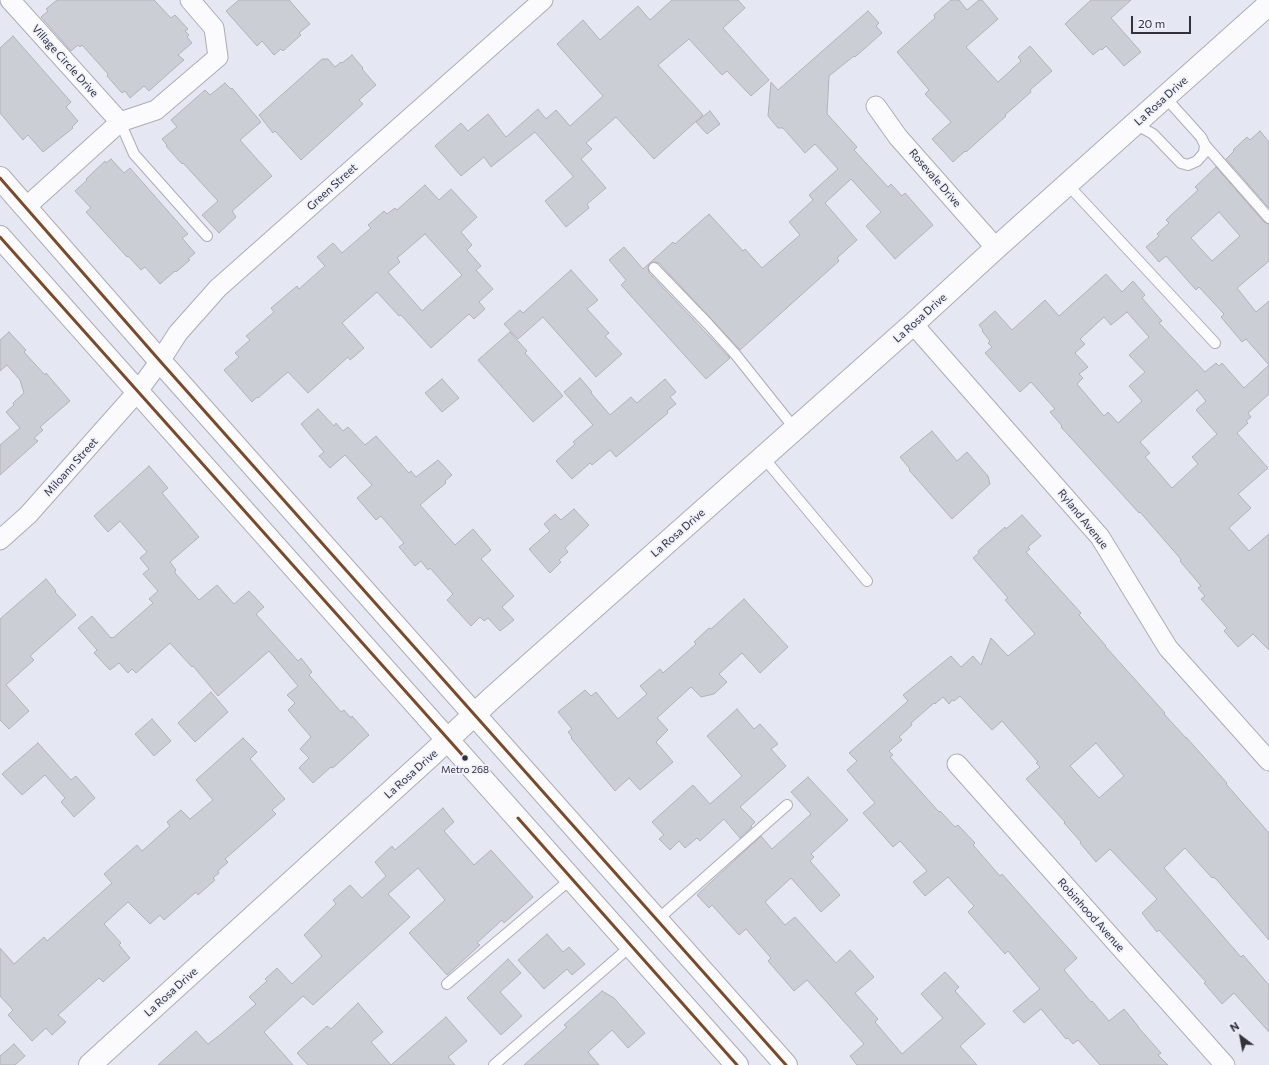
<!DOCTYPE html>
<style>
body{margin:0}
#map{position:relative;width:1269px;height:1065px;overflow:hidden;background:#e5e7f2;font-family:Commissioner,sans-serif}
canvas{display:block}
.north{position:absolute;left:1221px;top:1017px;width:40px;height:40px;-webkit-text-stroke:3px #eff1fd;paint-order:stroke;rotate:328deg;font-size:11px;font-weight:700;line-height:16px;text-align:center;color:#31323a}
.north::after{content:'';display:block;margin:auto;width:14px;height:18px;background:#31323a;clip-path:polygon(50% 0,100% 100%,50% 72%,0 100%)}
.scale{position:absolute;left:1131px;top:16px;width:60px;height:18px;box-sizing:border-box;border:2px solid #31323a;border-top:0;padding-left:5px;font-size:12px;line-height:14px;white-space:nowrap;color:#31323a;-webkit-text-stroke:3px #eff1fd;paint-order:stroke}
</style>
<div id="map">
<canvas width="1269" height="1065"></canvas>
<div class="north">N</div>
<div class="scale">20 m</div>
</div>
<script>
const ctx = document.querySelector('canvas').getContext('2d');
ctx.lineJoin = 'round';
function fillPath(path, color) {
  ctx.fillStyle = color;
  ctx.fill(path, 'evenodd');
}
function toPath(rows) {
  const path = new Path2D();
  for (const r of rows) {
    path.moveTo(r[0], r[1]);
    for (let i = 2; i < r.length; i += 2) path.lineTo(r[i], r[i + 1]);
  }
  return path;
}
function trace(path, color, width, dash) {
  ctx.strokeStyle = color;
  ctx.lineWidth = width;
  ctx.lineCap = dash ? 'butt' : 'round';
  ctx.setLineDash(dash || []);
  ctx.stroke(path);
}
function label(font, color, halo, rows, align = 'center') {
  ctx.font = font + ' Commissioner,sans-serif';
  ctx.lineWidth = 3.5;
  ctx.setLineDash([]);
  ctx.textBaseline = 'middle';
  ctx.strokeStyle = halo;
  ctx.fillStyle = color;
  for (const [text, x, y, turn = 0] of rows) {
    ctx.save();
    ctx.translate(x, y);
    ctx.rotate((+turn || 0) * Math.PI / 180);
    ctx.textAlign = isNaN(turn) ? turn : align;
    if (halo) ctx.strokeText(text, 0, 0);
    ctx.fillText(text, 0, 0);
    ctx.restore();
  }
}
const building = toPath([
 [57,0,154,0,171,18,175,15,188,29,185,31,189,35,187,37,192,43,178,55,184,60,169,73,149,91,144,86,130,98,125,91,122,93,107,76,108,74,82,45,80,47,78,45,71,51,41,17,48,11,46,9,57,0],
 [239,0,289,0,310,24,299,33,301,35,283,51,281,49,274,55,262,41,257,46,226,11,239,0],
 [672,0,738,0,745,8,723,28,769,80,751,96,727,71,722,75,689,39,658,65,703,115,654,159,616,117,586,143,592,149,581,159,606,188,587,204,589,208,566,227,545,201,573,177,573,176,535,132,491,167,484,157,461,176,435,146,461,123,468,131,488,114,506,137,538,109,546,119,556,110,570,126,603,96,557,44,583,20,600,40,638,6,650,20,672,0],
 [951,0,959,0,967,10,979,0,982,0,998,19,966,47,998,82,1021,61,1018,57,1030,46,1052,71,1030,90,1031,92,1005,115,1006,116,966,152,965,151,953,162,932,139,951,122,925,94,929,90,897,52,935,18,934,15,951,0],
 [1091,0,1131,0,1111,18,1141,52,1124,66,1106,46,1102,50,1100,49,1093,55,1065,24,1091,0],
 [868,11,879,23,876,26,882,33,855,57,854,56,829,76,827,114,857,147,854,150,888,187,891,184,902,196,905,193,933,225,895,259,866,226,881,212,851,179,825,203,857,240,837,258,839,261,740,350,659,263,655,262,650,263,648,267,649,273,730,358,706,379,621,285,626,280,609,260,624,247,643,269,673,242,675,244,709,214,743,251,745,249,762,268,800,235,789,222,813,200,809,195,838,169,815,144,805,153,783,128,778,128,768,116,771,82,778,90,868,11],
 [13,36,71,102,66,107,78,121,72,127,73,128,43,152,28,135,23,140,0,113,0,48,13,36],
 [352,55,363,68,362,69,376,85,359,100,363,104,301,160,275,131,273,133,259,115,322,59,328,59,335,67,341,62,342,63,352,55],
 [225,83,231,89,232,88,261,122,240,140,272,176,232,211,236,217,219,233,202,215,218,201,183,163,182,164,166,146,167,145,162,139,177,127,171,120,205,90,210,95,225,83],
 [710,111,720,124,707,134,696,122,710,111],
 [1260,131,1269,142,1269,208,1226,159,1234,151,1233,150,1247,137,1250,140,1260,131],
 [111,159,124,173,130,168,188,234,182,238,195,253,188,259,190,260,176,272,175,271,160,284,145,267,141,270,128,256,127,257,86,212,91,208,75,191,87,180,86,179,105,161,106,163,111,159],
 [1216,167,1264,222,1269,224,1269,261,1237,288,1256,312,1269,301,1269,394,1248,413,1251,417,1246,421,1248,423,1237,433,1268,468,1238,494,1251,508,1229,528,1249,551,1269,534,1269,650,1253,634,1238,647,1224,631,1227,628,1201,599,1205,596,1198,588,1201,586,1180,561,1181,560,1179,557,1140,512,1139,513,1061,427,1062,426,1050,412,1055,409,1031,382,1020,392,985,353,992,347,988,343,990,341,982,331,983,330,979,325,995,311,1012,330,1045,300,1059,316,1106,274,1122,292,1133,281,1145,295,1142,298,1162,321,1159,323,1205,372,1216,363,1219,366,1222,363,1244,388,1269,365,1246,339,1242,342,1221,317,1224,314,1199,287,1196,290,1166,256,1159,262,1146,247,1159,236,1157,234,1169,223,1166,220,1171,215,1198,190,1195,187,1216,167],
 [1219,212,1240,236,1212,261,1191,238,1219,212],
 [1127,312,1149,337,1129,355,1145,372,1129,386,1142,401,1118,423,1108,412,1104,416,1077,384,1083,378,1079,374,1088,367,1075,353,1085,344,1080,339,1104,317,1111,325,1127,312],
 [1197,390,1206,401,1196,410,1217,434,1192,457,1198,464,1172,488,1145,457,1150,453,1140,442,1197,390],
 [425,185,439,200,451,189,477,217,461,232,472,245,467,250,481,266,476,270,493,289,479,302,485,309,474,319,469,314,431,348,401,315,399,316,377,292,342,323,364,348,350,360,348,357,308,393,288,372,258,398,257,397,252,402,224,370,239,357,235,353,250,340,246,336,274,312,271,308,297,286,299,289,325,266,317,257,333,243,342,253,371,228,368,225,384,211,387,214,395,208,397,210,425,185],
 [425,234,462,275,422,311,388,272,400,262,397,258,425,234],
 [571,270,598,300,587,309,609,333,605,336,622,354,596,377,543,317,518,339,504,324,520,310,523,313,571,270],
 [9,332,26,350,24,352,45,375,46,373,70,401,40,427,43,430,34,438,38,441,0,475,0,445,20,428,6,412,14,405,13,403,24,393,20,380,7,365,0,371,0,340,9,332],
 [510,332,527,351,525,353,563,396,533,422,478,360,510,332],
 [580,378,592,392,591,393,610,415,631,397,637,403,665,379,676,392,670,397,676,404,667,411,668,413,616,457,610,450,592,465,590,463,572,479,556,461,575,444,573,442,593,425,564,392,580,378],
 [442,379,459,398,442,412,425,393,442,379],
 [318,409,334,426,336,423,343,431,348,427,365,445,376,436,409,473,411,471,416,477,438,460,452,475,445,481,446,483,420,505,455,545,473,529,491,550,481,559,514,596,502,607,514,620,500,631,488,618,484,621,480,617,471,626,447,600,453,594,430,568,428,570,421,561,415,566,399,547,404,543,381,516,376,520,357,498,372,485,345,455,330,468,319,456,324,452,301,424,318,409],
 [932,431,957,461,967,452,988,476,990,484,952,519,909,470,910,469,900,457,932,431],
 [149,466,168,488,162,493,199,537,170,562,176,570,175,571,175,573,199,600,217,585,234,604,249,591,264,607,256,614,298,661,301,658,312,672,309,675,341,712,344,710,351,718,352,716,369,735,334,767,332,768,331,767,313,783,299,768,309,758,300,749,311,737,288,710,295,703,287,695,298,686,269,651,218,696,193,666,192,667,170,643,136,673,132,669,128,673,119,663,110,670,94,653,97,650,78,628,92,616,111,638,112,637,113,638,153,603,149,599,158,591,143,574,149,569,140,558,147,552,120,521,108,532,94,516,149,466],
 [574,509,589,525,565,548,568,552,559,560,561,562,550,573,529,549,550,531,544,524,555,514,561,520,574,509],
 [1022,515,1041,536,1028,547,1030,549,1026,552,1081,613,1079,615,1106,646,1105,646,1165,713,1164,714,1186,738,1186,737,1227,783,1226,784,1269,833,1269,940,1216,879,1213,877,1212,878,1185,848,1164,868,1241,957,1243,955,1269,985,1269,1032,1234,993,1222,1004,1204,983,1206,982,1159,930,1157,932,1142,913,1157,899,1110,849,1096,862,1080,843,1081,842,1064,823,1065,822,1026,779,1040,767,1036,763,1038,762,1002,721,992,730,960,696,954,701,952,700,949,704,943,697,935,704,934,703,911,723,912,725,899,737,902,740,889,751,893,755,890,757,939,812,940,811,955,827,958,825,975,843,973,845,1000,876,1002,874,1077,958,1064,970,1091,1002,1092,1001,1109,1021,1124,1009,1138,1026,1138,1027,1161,1053,1158,1055,1168,1065,1100,1065,1078,1040,1073,1044,1068,1038,1066,1039,1041,1009,1024,1023,1013,1011,1040,989,1008,951,1005,954,968,912,974,906,948,877,925,896,913,882,927,871,900,841,893,847,863,813,875,803,847,770,857,761,849,753,908,701,903,695,951,656,961,667,973,656,981,665,991,638,1008,656,1035,634,1005,600,1008,598,973,558,979,553,978,551,1005,527,1006,529,1022,515],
 [1096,743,1124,776,1099,798,1070,766,1096,743],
 [46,579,56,591,55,592,76,615,30,656,34,660,6,685,29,711,9,729,0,720,0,619,46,579],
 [744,599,788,647,760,673,742,653,719,674,727,682,714,694,701,697,691,687,657,718,668,730,656,742,673,762,640,790,629,778,615,791,571,738,572,737,568,732,572,729,558,712,585,690,591,696,596,692,618,719,647,694,640,686,660,669,663,673,696,644,694,642,709,628,711,629,744,599],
 [211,692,228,712,195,742,178,723,211,692],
 [737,709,754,729,760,724,778,744,771,749,786,766,740,807,755,822,751,826,752,827,740,838,724,819,700,841,697,838,685,848,679,841,670,850,659,839,664,835,652,822,693,785,710,804,742,776,707,736,737,709],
 [152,719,171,741,154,756,135,734,152,719],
 [243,738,257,752,250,759,285,799,272,810,276,814,225,859,228,862,218,871,219,873,213,878,215,880,198,895,196,892,164,920,160,915,150,924,128,902,104,924,121,943,119,945,130,958,103,982,99,978,58,1015,66,1022,52,1035,46,1028,32,1041,8,1015,13,1010,0,996,0,948,14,964,44,937,47,941,112,883,104,874,137,845,142,851,170,826,167,822,181,810,190,819,213,800,196,780,243,738],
 [38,743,71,780,76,776,95,798,74,817,61,802,65,798,45,775,22,795,2,774,38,743],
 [808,777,848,820,811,854,814,857,810,861,840,895,821,912,791,878,765,902,785,925,795,917,836,963,850,950,874,977,855,993,878,1019,875,1022,902,1054,943,1018,921,994,945,972,959,987,955,991,985,1024,960,1046,977,1065,857,1065,850,1056,864,1044,807,980,794,991,768,961,771,958,746,929,739,935,712,905,709,908,697,895,761,836,772,849,811,814,791,792,808,777],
 [443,808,454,822,444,831,474,865,491,850,533,897,504,923,502,920,477,943,480,945,447,975,409,933,445,900,418,868,388,894,410,917,313,1005,303,996,264,1032,293,1065,158,1065,196,1031,208,1044,221,1034,256,1004,249,997,267,981,265,979,277,968,292,984,322,956,304,935,336,904,333,900,350,885,362,898,386,876,375,862,392,846,395,850,443,808],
 [547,934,563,952,569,947,585,964,572,975,567,969,544,989,518,960,547,934],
 [508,959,521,973,500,992,522,1016,501,1035,467,998,508,959],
 [602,991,614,998,645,1033,628,1048,612,1030,588,1052,599,1065,524,1065,567,1027,564,1025,602,991],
 [358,1003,383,1032,371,1042,391,1065,308,1065,297,1053,327,1026,331,1029,358,1003],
 [446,1017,467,1041,448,1057,455,1065,391,1065,446,1017],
 [14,1044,25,1056,15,1065,0,1065,0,1056,14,1044]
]);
fillPath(building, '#ccced6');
trace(building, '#b1b2ba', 1);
const service = toPath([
 [120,122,134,154,207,236],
 [1135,124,1153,134,1181,163,1188,165,1197,161,1204,153,1205,145,1201,137,1165,97],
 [1205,145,1269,218],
 [1068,185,1215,343],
 [654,268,708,324,736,355,795,429],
 [763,457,867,581],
 [657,920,787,805],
 [447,984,571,879],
 [494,1065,631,946]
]);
const minor = toPath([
 [10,0,120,122],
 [876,106,898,137,996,248],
 [26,207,120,122,156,110,218,57,214,28,190,0],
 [913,324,1100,537,1168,648,1269,761],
 [0,540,28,515,138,391,160,361,178,333,218,288,543,0],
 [957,764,1225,1065]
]);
const tertiary = toPath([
 [90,1065,429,757,492,698,913,324,996,248,1269,4]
]);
const secondary = toPath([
 [0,178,160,361,786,1065],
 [0,237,737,1065]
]);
trace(service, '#acadb6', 12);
trace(minor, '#acadb6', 21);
trace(tertiary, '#acadb6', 24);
trace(secondary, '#acadb6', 24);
trace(service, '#fbfbfd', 10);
trace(minor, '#fbfbfd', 19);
trace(tertiary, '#fbfbfd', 22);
trace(secondary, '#fbfbfd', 22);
trace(toPath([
 [0,178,160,361,786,1065],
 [0,237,465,758],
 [518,818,737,1065]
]), '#7a4b2a', 3);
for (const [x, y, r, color] of [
 [465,758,3.5,"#31323a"]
]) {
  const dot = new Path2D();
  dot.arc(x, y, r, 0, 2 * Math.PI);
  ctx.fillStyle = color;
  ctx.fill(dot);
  trace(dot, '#eff1fd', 1.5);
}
label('10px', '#31323a', '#eff1fd', [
 ["Metro 268",465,770]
]);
label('11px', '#31323a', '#eff1fd', [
 ["Village Circle Drive",65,61,48],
 ["La Rosa Drive",1161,101,-42],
 ["Rosevale Drive",935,178,49],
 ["Green Street",332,187,-42],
 ["La Rosa Drive",920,318,-42],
 ["Miloann Street",71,467,-48],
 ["Ryland Avenue",1083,519,51],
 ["La Rosa Drive",678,533,-41],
 ["La Rosa Drive",411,774,-42],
 ["Robinhood Avenue",1091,915,48],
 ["La Rosa Drive",171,992,-42]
]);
</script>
